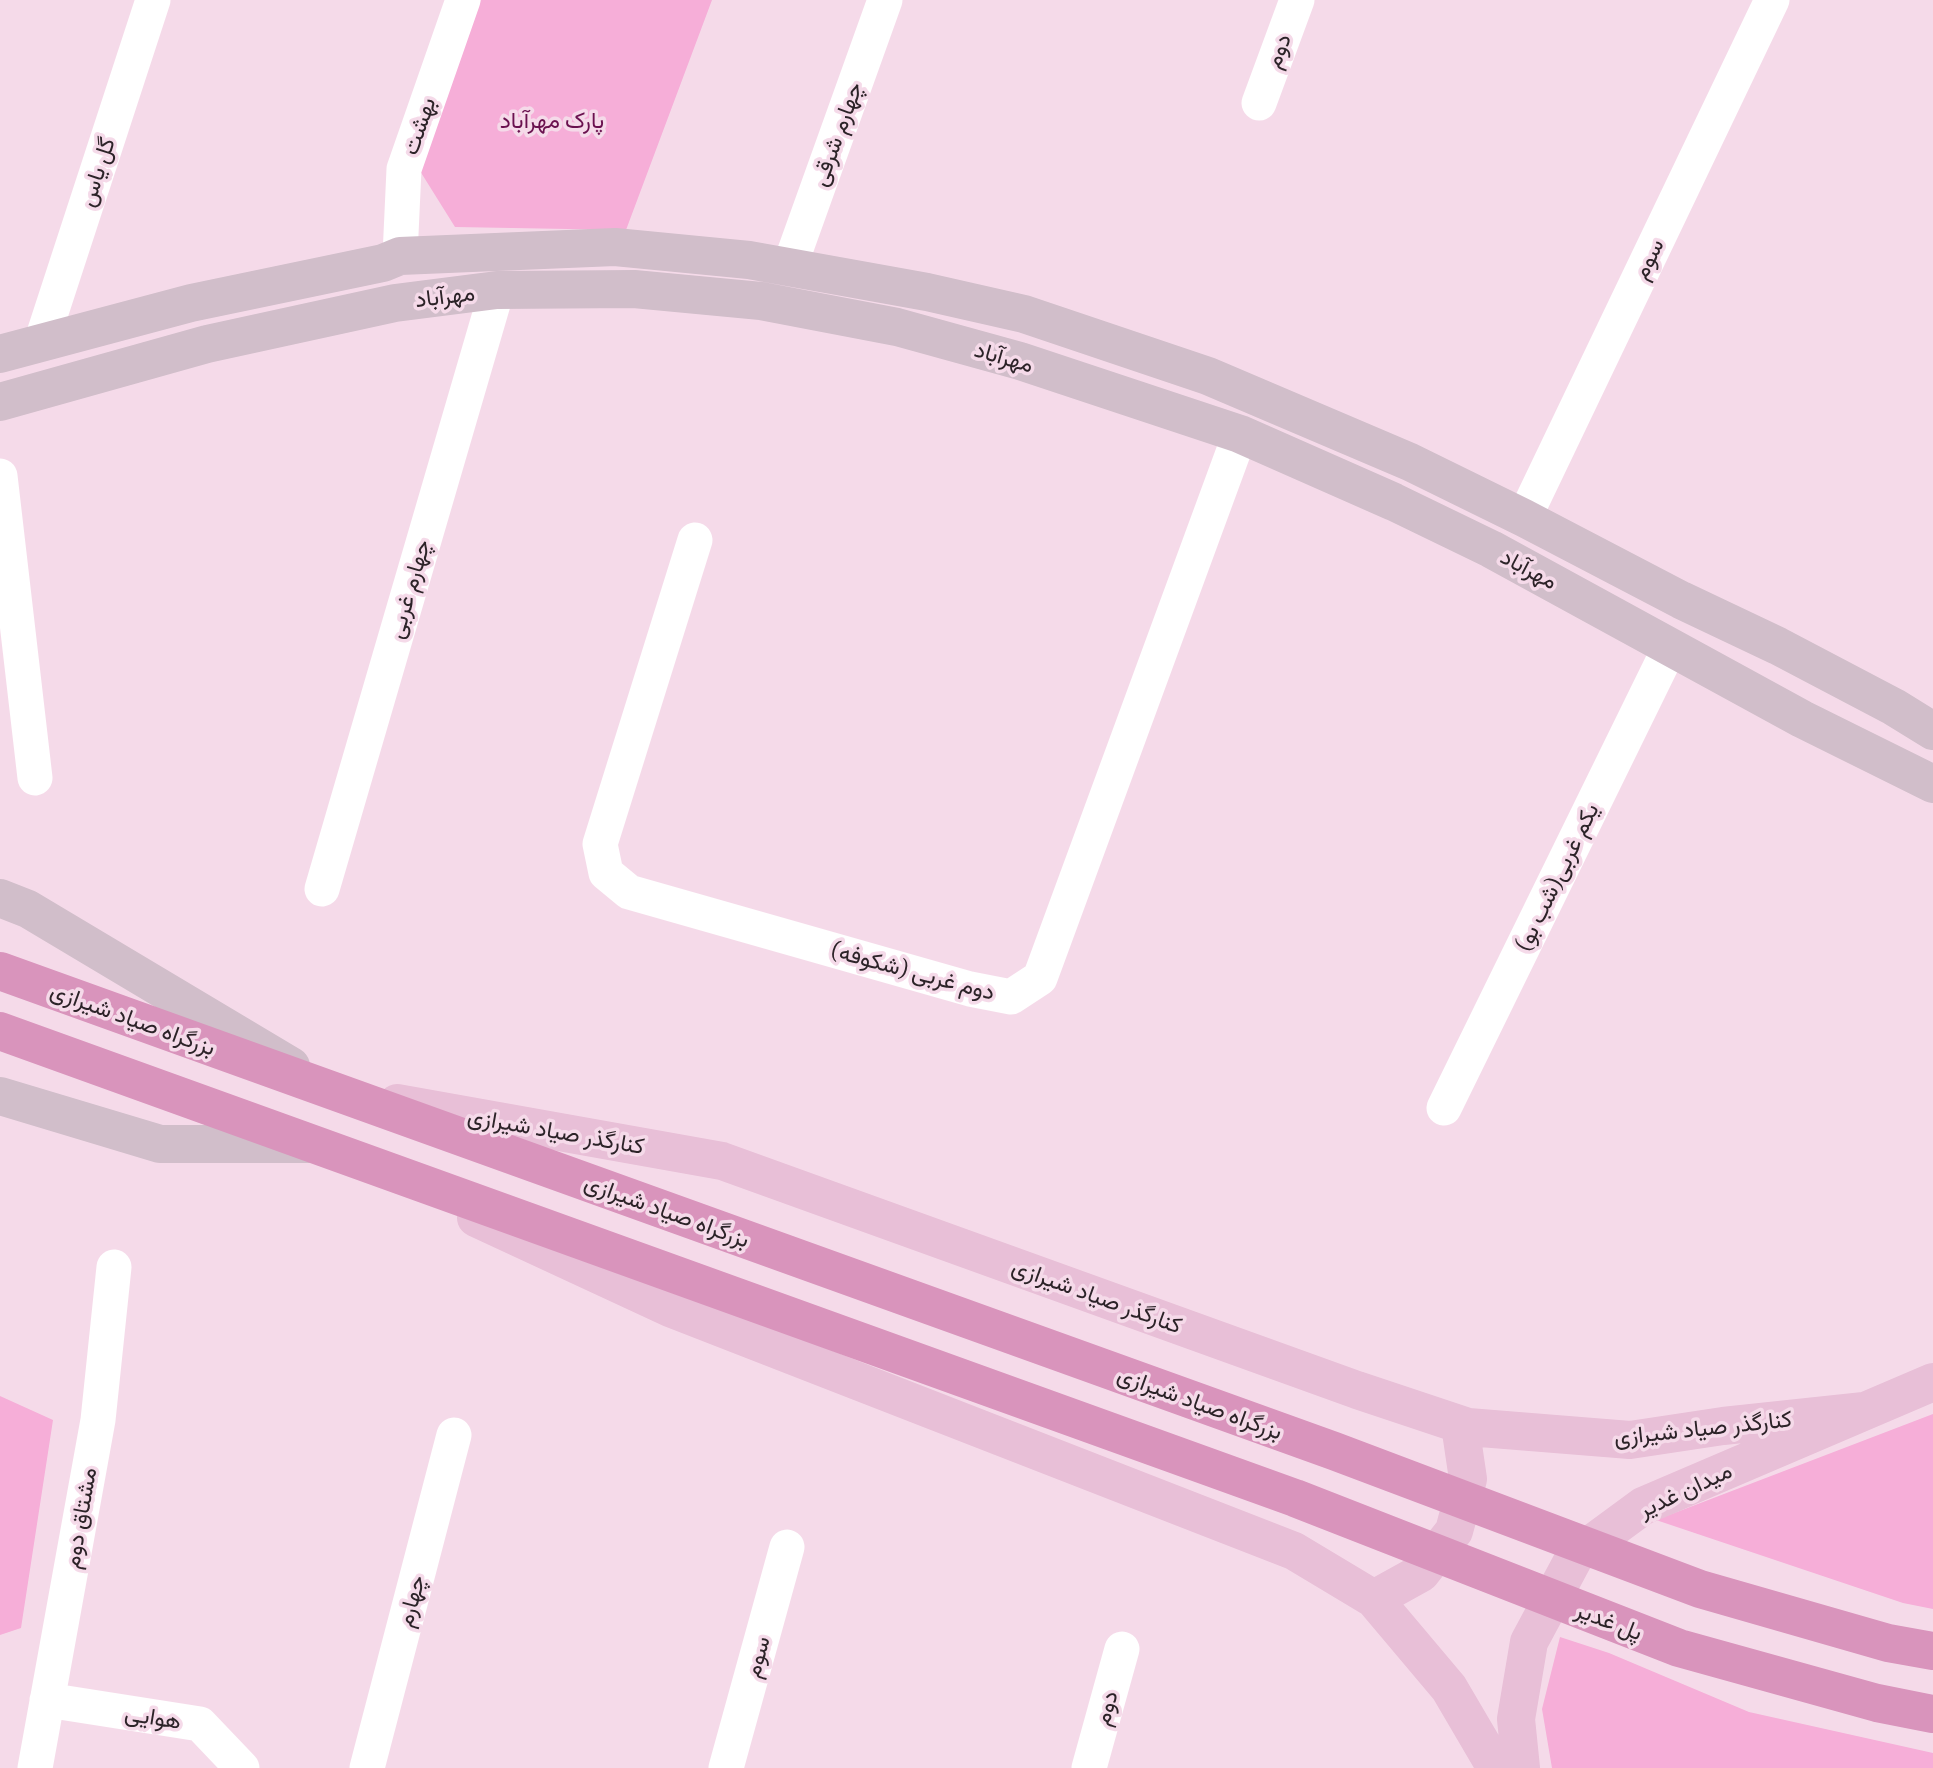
<!DOCTYPE html>
<meta charset="utf-8">
<style>
body{margin:0}
canvas{display:block;background:#f5dae9}
</style>
<canvas width="1933" height="1768"></canvas>
<script>
const ctx = document.querySelector('canvas').getContext('2d');
ctx.lineJoin = 'round';
function fillPath(path, color) {
  ctx.fillStyle = color;
  ctx.fill(path, 'evenodd');
}
function toPath(rows) {
  const path = new Path2D();
  for (const r of rows) {
    path.moveTo(r[0], r[1]);
    for (let i = 2; i < r.length; i += 2) path.lineTo(r[i], r[i + 1]);
  }
  return path;
}
function trace(path, color, width, dash) {
  ctx.strokeStyle = color;
  ctx.lineWidth = width;
  ctx.lineCap = dash ? 'butt' : 'round';
  ctx.setLineDash(dash || []);
  ctx.stroke(path);
}
function label(font, color, halo, rows, align = 'center') {
  ctx.font = font + ' "Exo 2",Vazirmatn,sans-serif';
  ctx.lineWidth = 7;
  ctx.setLineDash([]);
  ctx.textBaseline = 'middle';
  ctx.strokeStyle = halo;
  ctx.fillStyle = color;
  for (const [text, x, y, turn = 0] of rows) {
    ctx.save();
    ctx.translate(x, y);
    ctx.rotate((+turn || 0) * Math.PI / 180);
    ctx.textAlign = isNaN(turn) ? turn : align;
    if (halo) ctx.strokeText(text, 0, 0);
    ctx.fillText(text, 0, 0);
    ctx.restore();
  }
}
fillPath(toPath([
 [481,0,712,0,626,230,455,227,420,171],
 [0,1396,53,1420,21,1628,0,1635],
 [1933,1414,1933,1609,1903,1603,1656,1520],
 [1560,1637,1609,1653,1749,1712,1933,1753,1933,1768,1552,1768,1542,1709]
]), '#f6aed8');
trace(toPath([
 [1259,103,1297,0],
 [400,256,404,169,463,0],
 [789,268,885,0],
 [41,343,153,0],
 [0,476,35,778],
 [1524,518,1772,0],
 [695,540,600,844,606,873,629,892,970,989,1011,997,1040,978,1240,434],
 [322,889,497,290],
 [1444,1108,1670,647],
 [47,1700,200,1724,242,1768],
 [35,1768,98,1420,114,1267],
 [367,1768,454,1435],
 [726,1768,787,1547],
 [1089,1768,1122,1649]
]), '#fff', 35);
trace(toPath([
 [0,354,191,303,383,263,400,256,615,247,749,260,927,292,1024,314,1208,376,1410,462,1524,518,1681,600,1778,646,1894,707,1933,731],
 [0,402,207,344,395,303,497,290,634,289,761,301,897,327,1020,361,1240,434,1394,502,1491,549,1802,719,1933,784],
 [0,898,28,909,291,1066],
 [0,1096,160,1144,309,1144]
]), '#d1beca', 38);
trace(toPath([
 [397,1103,722,1161,1357,1390,1468,1427,1630,1440,1723,1426,1864,1411],
 [476,1218,670,1308,1294,1551,1374,1599,1449,1688,1496,1768],
 [1374,1599,1421,1573,1454,1531,1468,1479,1460,1425],
 [1521,1768,1516,1719,1529,1642,1575,1556,1643,1506,1933,1382]
]), '#e8bfd7', 38);
trace(toPath([
 [0,971,1334,1451,1700,1589,1888,1643,1933,1651],
 [0,1031,1295,1498,1679,1648,1877,1703,1933,1714]
]), '#d994bc', 38);
label('23px', '#2c2328', '#f5dae9', [
 ["دوم",1278,51,-69],
 ["بهشت",419,126,-71],
 ["چهارم شرقی",837,134,-70],
 ["گل یاس",97,172,-72],
 ["سوم",1648,259,-64],
 ["مهرآباد",445,296,-7],
 ["مهرآباد",1004,357,16],
 ["مهرآباد",1529,569,28],
 ["چهارم غربی",409,589,-74],
 ["یکم غربی(شب بو)",1557,877,-64],
 ["دوم غربی (شکوفه)",913,971,15],
 ["بزرگراه صیاد شیرازی",133,1019,20],
 ["کنارگذر صیاد شیرازی",556,1131,10],
 ["بزرگراه صیاد شیرازی",667,1211,20],
 ["کنارگذر صیاد شیرازی",1097,1296,20],
 ["بزرگراه صیاد شیرازی",1200,1403,20],
 ["کنارگذر صیاد شیرازی",1703,1428,-6],
 ["میدان غدیر",1685,1490,-25],
 ["مشتاق دوم",80,1518,-80],
 ["چهارم",411,1601,-75],
 ["پل غدیر",1609,1621,21],
 ["سوم",757,1657,-75],
 ["دوم",1106,1708,-74],
 ["هوایی",153,1717,9]
]);
label('23px', '#6a114f', '#f5dae9', [
 ["پارک مهرآباد",552,120]
]);
</script>
